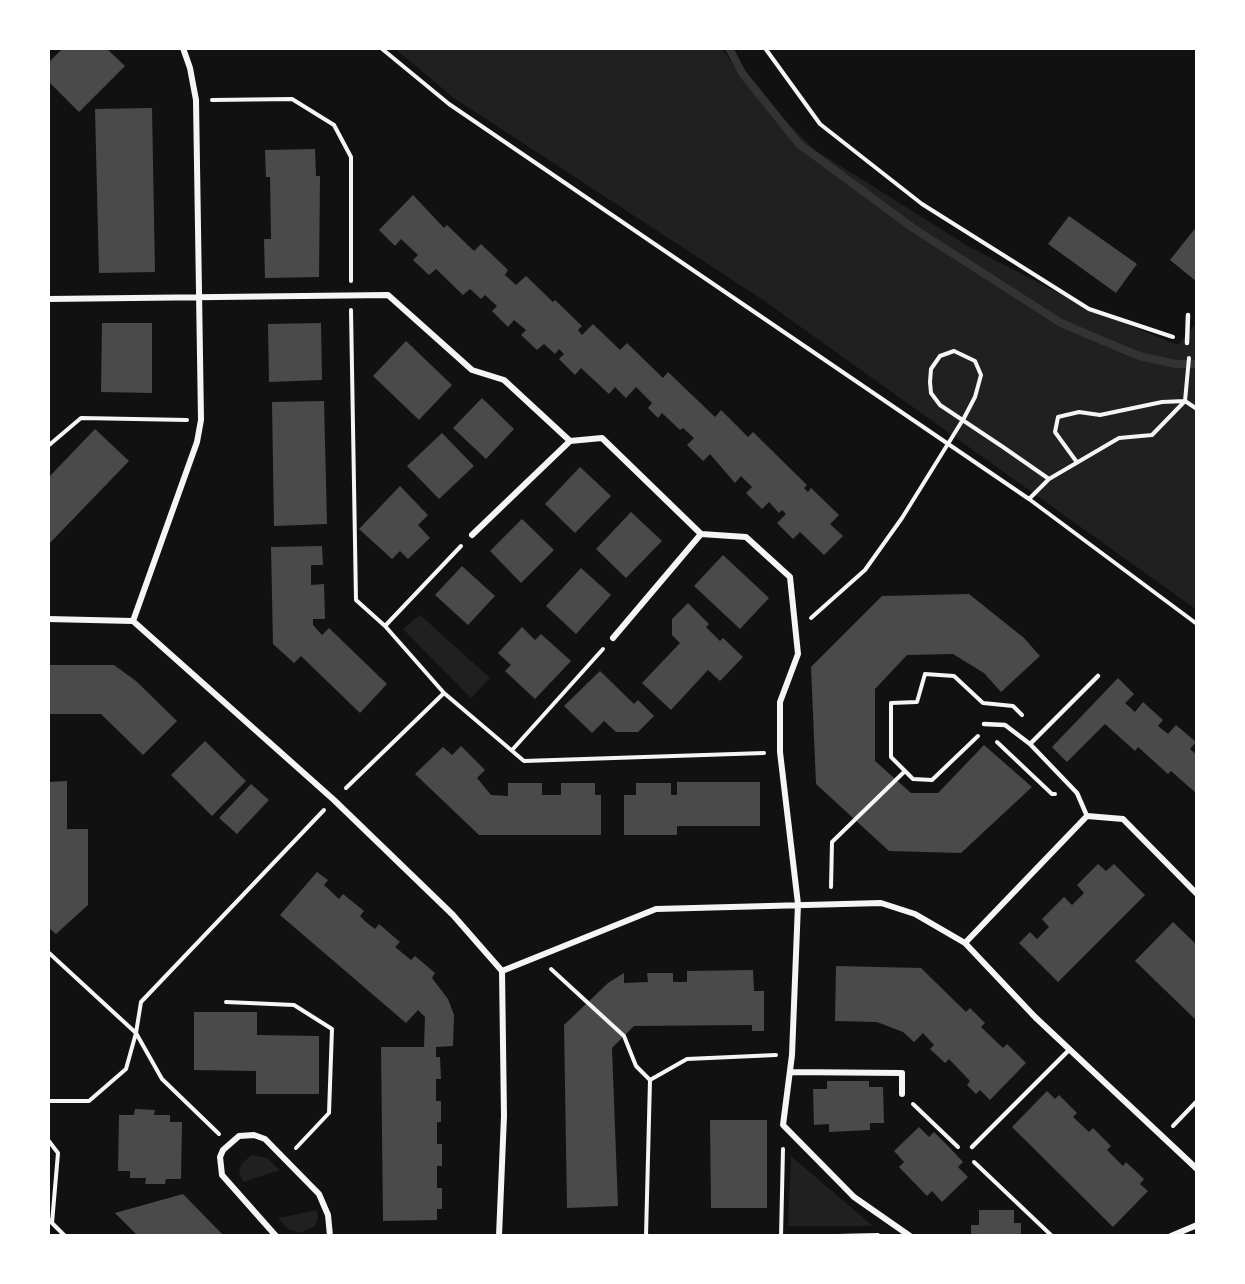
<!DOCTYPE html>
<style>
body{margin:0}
#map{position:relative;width:1245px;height:1284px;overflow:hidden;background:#111;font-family:Raleway,sans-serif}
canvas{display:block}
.frame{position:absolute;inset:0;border:50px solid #fff;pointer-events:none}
</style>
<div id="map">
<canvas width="1245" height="1284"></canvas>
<div class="frame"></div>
</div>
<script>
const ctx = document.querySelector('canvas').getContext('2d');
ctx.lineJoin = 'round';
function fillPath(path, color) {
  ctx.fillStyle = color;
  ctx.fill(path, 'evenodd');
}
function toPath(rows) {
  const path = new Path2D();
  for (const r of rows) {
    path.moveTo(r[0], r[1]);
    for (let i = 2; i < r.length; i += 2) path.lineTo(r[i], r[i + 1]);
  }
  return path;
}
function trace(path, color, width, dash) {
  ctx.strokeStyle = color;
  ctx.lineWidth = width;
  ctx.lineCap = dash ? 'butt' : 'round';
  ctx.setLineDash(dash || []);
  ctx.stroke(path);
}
fillPath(toPath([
 [394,48,722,48,739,75,815,150,968,246,1089,309,1178,345,1197,322,1197,610,763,300,454,98],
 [420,615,490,678,471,698,403,629],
 [252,1155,267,1158,280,1170,243,1182,239,1171,242,1163],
 [791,1156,873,1226,788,1226],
 [317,1210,318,1220,314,1227,300,1233,288,1229,278,1218]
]), '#202020');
trace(toPath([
 [729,48,742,73,799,144,913,228,1061,323,1139,356,1176,364,1197,364]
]), '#333', 8);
fillPath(toPath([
 [63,48,106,48,125,66,79,112,48,81,48,63],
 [152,108,155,272,99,273,95,109],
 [315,149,316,176,320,176,319,277,265,278,264,239,271,239,270,177,266,177,265,150],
 [413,195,444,228,447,225,474,251,481,244,508,270,505,275,516,285,526,276,553,302,555,300,582,326,578,330,582,335,593,324,620,350,627,343,663,378,668,372,715,417,721,410,748,437,753,432,807,485,804,488,808,492,811,488,839,515,830,524,843,536,824,555,800,532,793,539,777,523,786,514,782,510,779,513,769,502,762,509,746,493,752,487,741,476,735,483,710,454,703,461,687,445,694,438,683,428,680,430,662,413,658,418,648,408,652,403,636,387,626,398,615,387,609,394,581,368,575,375,559,359,564,354,559,349,555,354,544,344,537,350,521,335,526,330,514,320,508,327,492,311,497,306,485,295,481,299,470,289,463,295,436,269,429,275,413,260,418,255,401,239,395,246,379,230],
 [1069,216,1137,264,1116,293,1048,244],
 [1197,226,1197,282,1170,260],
 [102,323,152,323,152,393,101,392],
 [321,323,322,380,269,382,268,324],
 [406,341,452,385,419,420,373,376],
 [482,398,514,429,486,459,453,428],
 [324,401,327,524,274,526,272,402],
 [95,429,129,461,48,545,48,478],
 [442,433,474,466,439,499,407,466],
 [580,467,611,496,575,533,545,504],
 [400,486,428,515,418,525,430,538,408,559,400,551,392,559,359,529],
 [631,512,662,541,626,578,596,549],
 [522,519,554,550,521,583,490,551],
 [322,546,323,565,311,565,311,585,324,584,325,619,313,619,313,625,322,635,329,628,387,684,360,713,301,656,294,663,273,644,271,547],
 [723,555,769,598,740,629,694,586],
 [462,566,495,596,468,625,435,595],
 [581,568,611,595,576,634,546,606],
 [969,594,1024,638,1040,656,1001,692,984,673,953,654,907,655,875,689,875,761,911,793,938,793,984,745,1032,787,961,853,889,851,816,784,811,667,882,596],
 [688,603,709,624,706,627,720,641,723,638,743,657,720,681,708,670,671,710,642,683,680,643,672,635,672,619],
 [522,627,535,640,541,634,571,661,535,699,505,671,511,665,498,653],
 [48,665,114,665,136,681,177,721,143,755,101,714,48,714],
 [600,671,634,704,638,700,654,716,638,732,616,732,604,721,592,733,564,706],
 [1118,678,1134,694,1125,703,1135,712,1143,702,1163,720,1158,726,1168,734,1176,725,1196,742,1190,749,1197,755,1197,794,1171,771,1168,774,1138,747,1135,751,1105,724,1067,762,1052,747],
 [205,741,246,781,212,816,171,775],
 [461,746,485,770,477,778,491,795,508,796,508,783,542,783,542,795,561,795,561,783,595,783,595,795,601,795,601,835,479,835,415,774,443,747,452,755],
 [67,781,67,829,88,829,88,905,56,934,48,927,48,782],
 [677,782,760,782,760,826,677,826,677,835,624,835,624,795,636,795,636,783,671,783,671,795,677,795],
 [251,784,269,800,237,834,219,818],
 [1098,864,1106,871,1114,864,1145,895,1058,982,1019,943,1030,932,1037,939,1049,927,1042,919,1064,897,1072,905,1084,893,1077,885],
 [317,872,328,880,324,885,339,899,343,894,364,911,360,916,367,923,375,929,379,924,400,942,395,947,411,960,415,956,435,973,432,978,448,999,454,1015,453,1046,436,1047,436,1057,440,1057,441,1079,436,1079,436,1101,441,1101,441,1122,437,1122,437,1144,442,1144,442,1166,437,1166,437,1188,442,1188,442,1209,437,1209,437,1220,383,1221,381,1047,424,1047,425,1017,418,1010,406,1023,280,915],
 [1173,922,1197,945,1197,1021,1135,961],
 [836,966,921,968,966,1012,970,1008,985,1023,981,1027,1003,1048,1007,1044,1026,1063,990,1100,980,1090,976,1094,967,1085,970,1081,949,1059,945,1063,930,1049,934,1045,923,1033,914,1042,903,1032,877,1022,835,1021],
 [753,970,754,991,764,991,764,1031,752,1031,752,1025,634,1026,612,1048,618,1206,567,1208,564,1025,608,983,624,973,624,983,648,982,647,973,673,973,673,982,687,982,687,971],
 [194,1012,257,1012,257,1035,319,1036,319,1094,256,1094,256,1071,194,1070],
 [827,1081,869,1081,869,1087,883,1087,884,1123,870,1123,870,1130,829,1132,829,1124,814,1125,813,1089,827,1089],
 [1047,1091,1055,1099,1059,1095,1077,1113,1073,1117,1089,1132,1093,1128,1111,1146,1107,1150,1123,1166,1126,1162,1144,1179,1140,1184,1148,1191,1113,1227,1012,1127],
 [135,1109,155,1110,154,1115,170,1115,170,1122,182,1122,181,1179,166,1179,165,1184,145,1184,146,1178,130,1178,130,1171,118,1171,119,1115,134,1115],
 [710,1120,767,1120,767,1208,711,1208],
 [919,1127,929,1137,934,1132,949,1147,963,1162,958,1167,968,1177,942,1202,932,1191,927,1196,899,1167,904,1162,894,1151],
 [183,1194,224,1236,138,1236,115,1213],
 [979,1210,1014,1210,1014,1223,1021,1223,1021,1236,971,1236,971,1225,979,1225]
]), '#4a4a4a');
trace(toPath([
 [381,48,449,104,1029,499,1197,624],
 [765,48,820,124,922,204,1089,309,1173,337],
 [212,100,292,99,334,125,351,157,351,281],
 [351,310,356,600,385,626,444,693],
 [48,446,81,418,187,420],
 [1076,461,1055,432,1058,417,1079,412,1100,415,1162,402,1185,401,1197,409],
 [1029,499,1049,479,1119,438,1152,435,1185,401,1189,358],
 [811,618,865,570,902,518,964,418,975,397,981,375,975,361,954,351,940,356,931,369,930,382,931,393,940,405,1003,447,1049,479],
 [385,626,461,546],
 [978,736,932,780,913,779,891,757,891,703,917,702,925,674,954,676,983,703,1013,706,1022,715],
 [997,742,1052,794,1055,794],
 [513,749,603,649],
 [346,788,444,693,524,761,764,753],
 [831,887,832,842,904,772],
 [48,952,136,1033,162,1079,219,1134],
 [551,969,624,1036,636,1066,650,1080],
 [226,1002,294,1005,332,1029,329,1113,296,1148],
 [48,1101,89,1101,126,1069,136,1033,141,1002,324,810],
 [913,1104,958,1147],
 [1173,1126,1197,1101],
 [48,1140,58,1153,52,1223],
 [974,1162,1052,1236],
 [48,1219,65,1236],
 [646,1236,650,1080,687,1059,776,1055],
 [781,1236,783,1149],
 [837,1236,878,1235]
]), '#f5f5f5', 4);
trace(toPath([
 [1187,343,1188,315],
 [984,724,1005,725,1030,744],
 [1087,816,1077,793,1030,744,1098,676],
 [972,1147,1069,1050]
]), '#f5f5f5', 4.5);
trace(toPath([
 [48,299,388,295,472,370,504,380,570,441,602,438,701,534,746,537,790,577,798,654,780,702,780,752,798,904,792,1055,783,1125,854,1197,910,1236],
 [472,535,570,441],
 [48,619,133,621,334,800,453,915,502,971,504,1116,499,1236],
 [133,621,197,442,201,420,196,100,190,68,183,48],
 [613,638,701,534],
 [965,943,1087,816,1123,819,1197,894],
 [502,971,656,909,881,903,915,914,965,943,1035,1017,1197,1169],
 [790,1072,902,1073,902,1094],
 [276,1236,222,1175,220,1157,223,1150,239,1136,254,1135,265,1139,319,1194,328,1215,330,1236],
 [1171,1236,1197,1225]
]), '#f5f5f5', 6);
</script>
